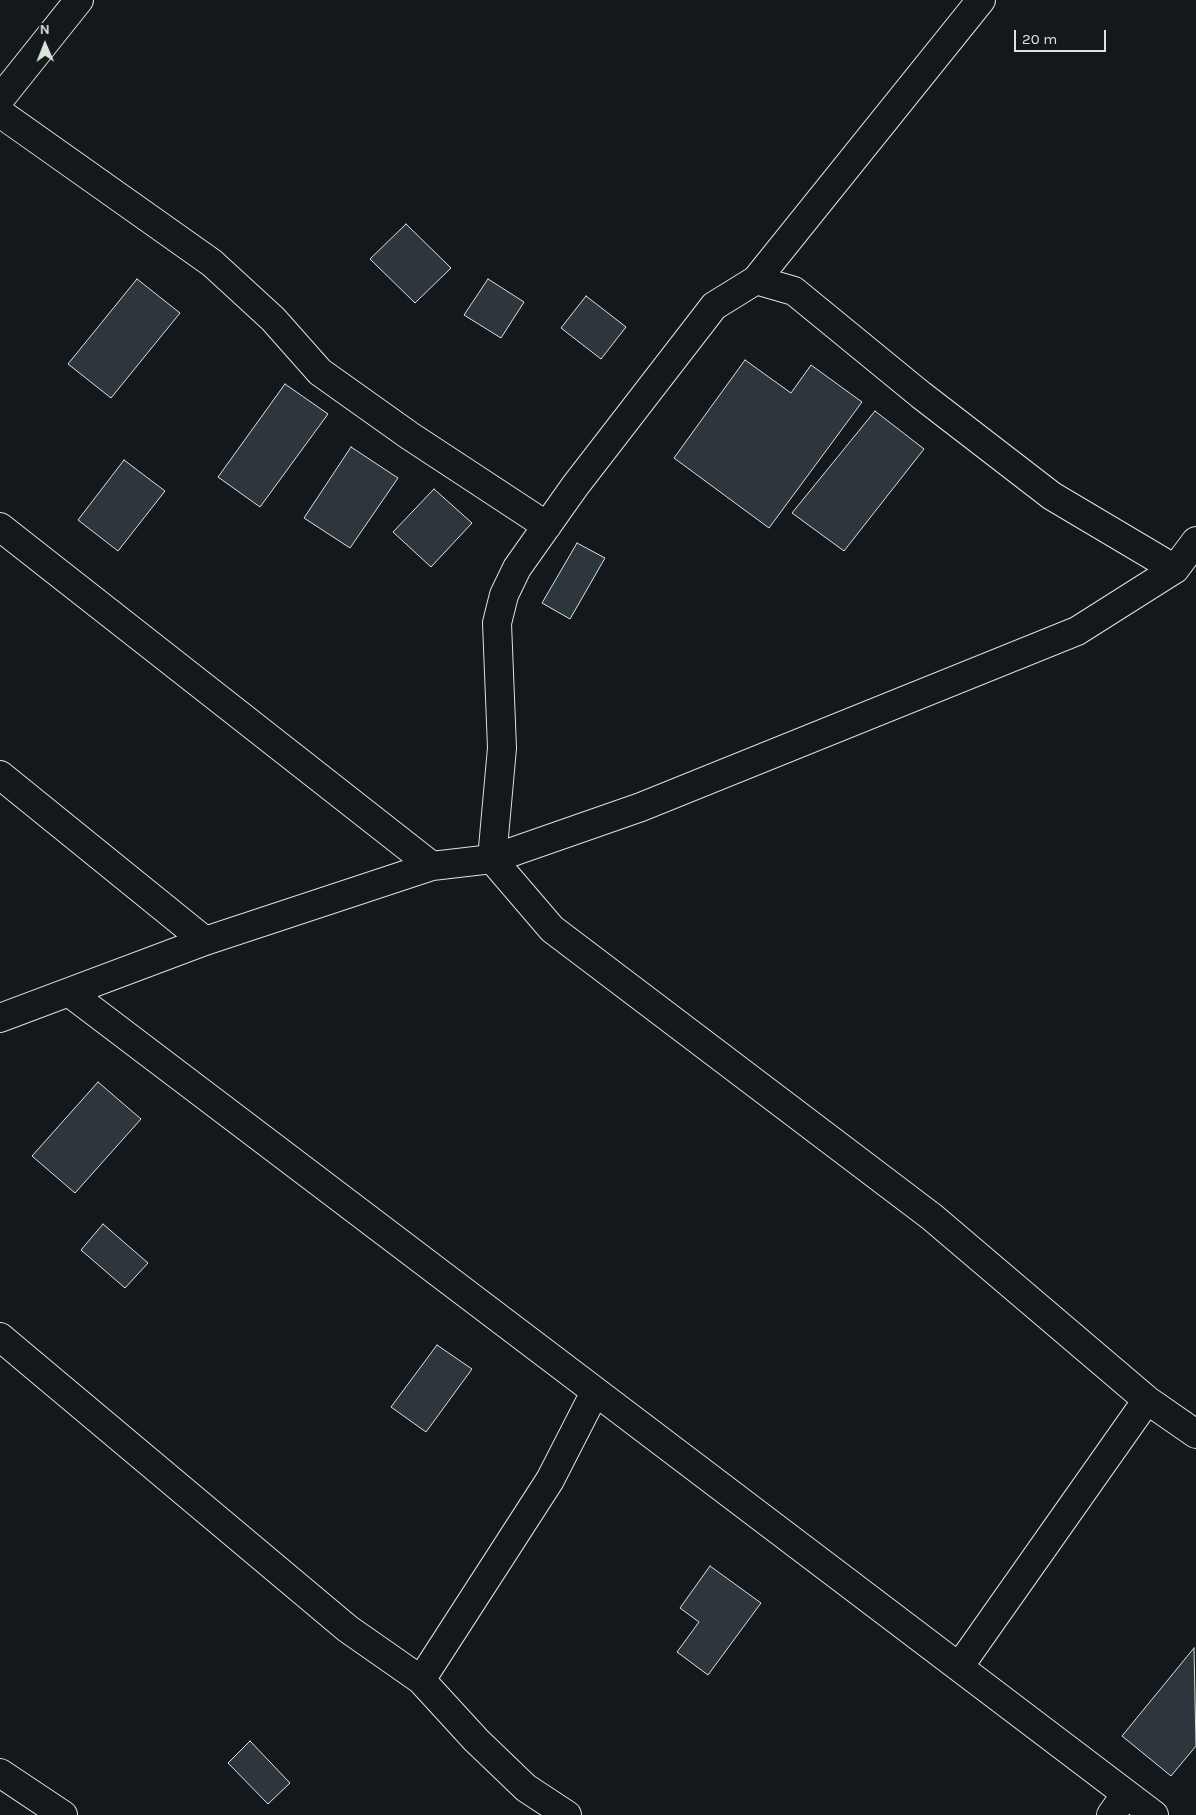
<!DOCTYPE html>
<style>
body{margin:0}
#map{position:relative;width:1196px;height:1815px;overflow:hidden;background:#14181c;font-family:Karla,sans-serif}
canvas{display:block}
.north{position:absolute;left:20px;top:20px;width:50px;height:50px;-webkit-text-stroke:4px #14181c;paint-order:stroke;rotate:359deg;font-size:14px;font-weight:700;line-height:20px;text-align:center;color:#d8e6dc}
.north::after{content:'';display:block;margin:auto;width:18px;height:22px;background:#d8e6dc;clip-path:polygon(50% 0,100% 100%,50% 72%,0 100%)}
.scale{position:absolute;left:1014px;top:30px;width:92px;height:22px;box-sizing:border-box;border:2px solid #d8e6dc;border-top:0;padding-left:6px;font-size:15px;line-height:18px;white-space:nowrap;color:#d8e6dc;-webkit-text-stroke:4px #14181c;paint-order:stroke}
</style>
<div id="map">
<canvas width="1196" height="1815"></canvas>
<div class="north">N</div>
<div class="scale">20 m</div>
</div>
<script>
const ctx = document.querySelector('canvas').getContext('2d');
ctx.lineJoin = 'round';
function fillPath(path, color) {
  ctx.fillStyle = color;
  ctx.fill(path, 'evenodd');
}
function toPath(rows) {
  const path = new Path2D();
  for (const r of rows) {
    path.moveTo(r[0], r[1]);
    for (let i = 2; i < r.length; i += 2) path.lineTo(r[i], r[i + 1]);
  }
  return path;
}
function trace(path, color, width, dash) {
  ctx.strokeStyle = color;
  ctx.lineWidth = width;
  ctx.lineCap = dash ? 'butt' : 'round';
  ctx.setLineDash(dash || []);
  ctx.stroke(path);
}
const building = toPath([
 [406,224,451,268,415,303,370,259,406,224],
 [137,279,180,313,111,398,68,364,137,279],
 [488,279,524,302,501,338,464,315,488,279],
 [586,296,626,327,601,359,561,328,586,296],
 [745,360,791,393,811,365,862,402,769,528,674,458,745,360],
 [285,384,328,414,260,507,218,477,285,384],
 [875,411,924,449,844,551,792,513,875,411],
 [351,447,398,478,350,548,304,518,351,447],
 [124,460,165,491,118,551,78,520,124,460],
 [434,489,472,523,431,567,393,532,434,489],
 [577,543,605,558,570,619,542,603,577,543],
 [98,1082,141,1119,75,1193,32,1156,98,1082],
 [103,1224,148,1263,125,1288,81,1250,103,1224],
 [437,1345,472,1369,426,1432,391,1407,437,1345],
 [710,1566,761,1603,708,1675,677,1652,699,1622,680,1608,710,1566],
 [1194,1648,1196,1746,1171,1776,1122,1736,1194,1648],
 [250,1741,290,1783,268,1804,228,1763,250,1741]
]);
fillPath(building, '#2c363c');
trace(building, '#d8e6dc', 1);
const minor = toPath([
 [0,99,79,0],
 [0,113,212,263,273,319,320,372,410,436,547,526],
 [756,280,981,0],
 [0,527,432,866],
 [1175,569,1052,496,921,395,794,291,756,280,714,306,575,486,517,568,504,595,497,623,502,748,492,859,552,929,932,1217,1147,1400,1196,1434],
 [0,775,205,941],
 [70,993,1154,1815],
 [0,1018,205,941,432,866,492,859,641,807,1077,631,1175,569,1196,541],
 [0,1337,348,1629,421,1680,476,1740,526,1788,567,1815],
 [959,1667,1147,1400],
 [421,1680,550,1480,595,1392],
 [0,1773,63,1815],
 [1111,1815,1126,1794]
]);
trace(minor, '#d8e6dc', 30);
trace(minor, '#14181c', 28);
</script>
